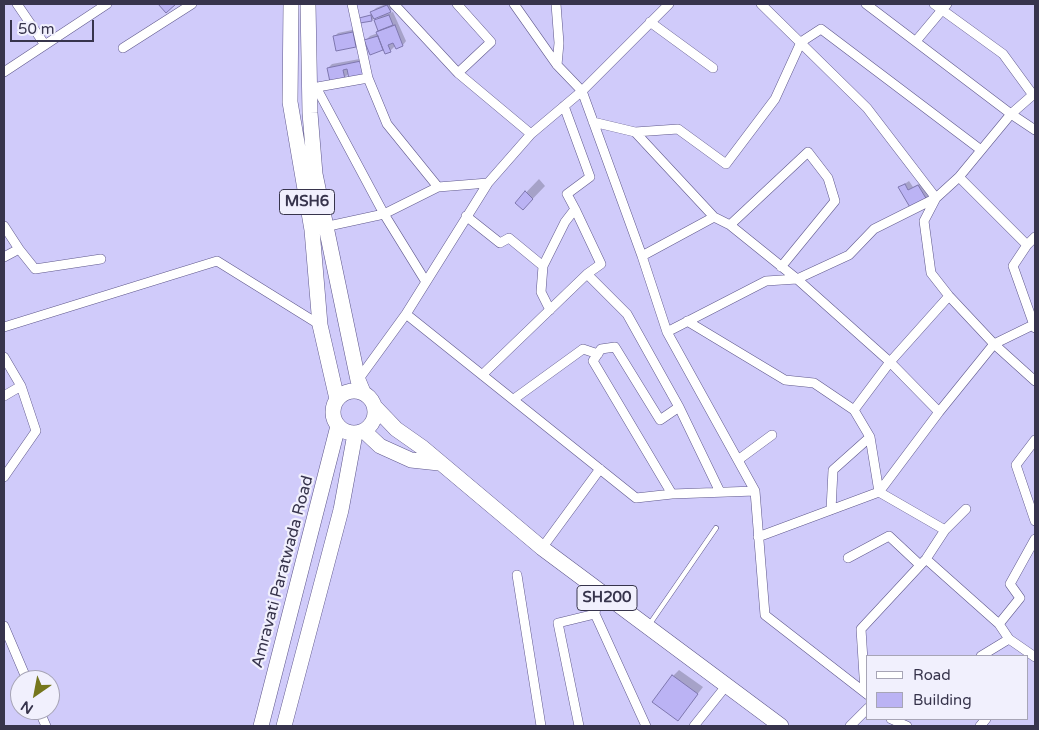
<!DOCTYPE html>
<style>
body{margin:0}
#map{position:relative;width:1039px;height:730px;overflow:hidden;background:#d0cbfa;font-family:"Varela Round",sans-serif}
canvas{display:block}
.frame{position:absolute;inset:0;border:5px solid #37344c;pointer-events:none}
.legend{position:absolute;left:866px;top:655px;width:162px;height:65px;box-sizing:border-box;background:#f1f0fd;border:1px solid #a7a5b6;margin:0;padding:6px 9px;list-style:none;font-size:15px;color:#37344c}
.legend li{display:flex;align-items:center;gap:10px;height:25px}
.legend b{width:25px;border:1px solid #a7a5b6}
.north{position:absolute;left:10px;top:670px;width:50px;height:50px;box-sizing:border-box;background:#f1f0fd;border:1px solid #a7a5b6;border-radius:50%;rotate:213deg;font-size:14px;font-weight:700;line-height:20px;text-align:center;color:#37344c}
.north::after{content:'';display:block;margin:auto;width:18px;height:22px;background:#75761d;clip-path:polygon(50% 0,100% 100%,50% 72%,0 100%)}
.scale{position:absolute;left:10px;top:20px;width:84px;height:22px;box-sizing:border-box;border:2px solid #37344c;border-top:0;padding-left:6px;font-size:15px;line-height:18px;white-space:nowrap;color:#37344c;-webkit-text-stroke:4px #f1f0fd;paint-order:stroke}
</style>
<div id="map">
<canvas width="1039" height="730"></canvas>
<div class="frame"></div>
<ul class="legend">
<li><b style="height:6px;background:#fff"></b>Road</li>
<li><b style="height:14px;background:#bbb3f4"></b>Building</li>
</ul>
<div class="north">N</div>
<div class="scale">50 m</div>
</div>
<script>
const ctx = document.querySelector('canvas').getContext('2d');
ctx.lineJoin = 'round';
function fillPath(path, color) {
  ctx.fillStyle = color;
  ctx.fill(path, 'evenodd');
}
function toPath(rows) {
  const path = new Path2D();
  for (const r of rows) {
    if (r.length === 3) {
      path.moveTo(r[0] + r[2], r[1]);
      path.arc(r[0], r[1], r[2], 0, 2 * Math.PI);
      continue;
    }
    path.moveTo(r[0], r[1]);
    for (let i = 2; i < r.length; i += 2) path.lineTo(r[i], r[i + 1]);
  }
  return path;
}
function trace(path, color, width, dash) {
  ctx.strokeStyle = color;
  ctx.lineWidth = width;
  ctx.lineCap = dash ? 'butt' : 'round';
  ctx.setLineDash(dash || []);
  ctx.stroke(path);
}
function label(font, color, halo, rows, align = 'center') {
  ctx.font = font + ' "Varela Round",sans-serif';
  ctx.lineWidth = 4.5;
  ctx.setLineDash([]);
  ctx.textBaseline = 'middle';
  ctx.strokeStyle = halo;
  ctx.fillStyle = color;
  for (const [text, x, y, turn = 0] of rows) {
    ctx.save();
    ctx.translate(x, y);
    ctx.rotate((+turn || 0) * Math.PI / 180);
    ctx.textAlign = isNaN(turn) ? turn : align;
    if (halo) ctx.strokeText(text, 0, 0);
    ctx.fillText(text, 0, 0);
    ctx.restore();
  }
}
fillPath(toPath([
 [386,4,393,4,394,7,387,14,393,12,406,41,403,45,396,45,390,51,384,47,382,49,366,40,370,36,378,33,379,31,376,20,382,15,372,20,361,22,360,18,373,14,372,12,376,8],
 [357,29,360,42,356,46,334,37,338,33],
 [365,58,344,78,328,68,332,64],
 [539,179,545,186,523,209,516,203],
 [909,181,913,187,923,182,930,195,926,199,900,187],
 [679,670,703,687,678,719,673,676]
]), '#0003');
const building = toPath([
 [158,4,176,4,166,13,158,4],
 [387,5,391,12,374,19,370,12,387,5],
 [371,15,372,21,360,23,359,18,371,15],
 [389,15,393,25,378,31,374,20,389,15],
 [395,25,403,46,396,49,393,43,388,45,391,52,385,54,376,32,395,25],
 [353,32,356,47,336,51,333,36,353,32],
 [378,36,383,50,370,55,364,40,378,36],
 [361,61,364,76,349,79,347,69,343,70,345,79,330,82,327,68,361,61],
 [905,184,908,190,918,185,927,200,911,209,898,187,905,184],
 [525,191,533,199,523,210,515,203,525,191],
 [672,675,698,694,678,721,652,702,672,675]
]);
fillPath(building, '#bbb3f4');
trace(building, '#7e77ae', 1);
const service = toPath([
 [649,625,716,528]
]);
const minor = toPath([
 [17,4,45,45],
 [352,4,368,78,387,124,438,187],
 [394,4,458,73,531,134],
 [457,4,491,42,458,73],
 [514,4,557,65,582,91,642,256,667,332,755,491,765,615,868,695],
 [556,4,559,43,557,65],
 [866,4,1011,114,1035,130],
 [934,4,1003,54,1033,95],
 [650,22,713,68],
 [916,41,947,4],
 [123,48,192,4],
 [4,72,107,4],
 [316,87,384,214,426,282],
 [312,88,368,78],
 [1035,93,1011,114,959,177,936,198,924,221,931,273,949,296,994,344,1035,381],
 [593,122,635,132,714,217,730,225,797,279,890,362,939,412],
 [635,132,678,129,726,164,775,99,801,42,821,29,981,150],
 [959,177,1027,245],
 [466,216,500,243,509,238,543,266],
 [730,225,808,152,828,178,835,201,781,267],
 [4,226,19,249],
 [324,227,384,214,438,187,488,183],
 [1035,237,1027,245,1013,266,1035,328],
 [642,256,714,217],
 [4,257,19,249,35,269,101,259],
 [587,274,627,314,679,407,720,492],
 [550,310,541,292,543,266,565,222,575,209,567,194,590,177,564,106],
 [406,314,636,498,672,494,755,491],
 [687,321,785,380,814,383,854,410,870,437,879,492,945,530],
 [4,327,217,261,320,325],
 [667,332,766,281,797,279,849,255,874,229,936,198,867,108,761,4],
 [4,357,21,386,36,431,4,477],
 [482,375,587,274,601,264,575,209],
 [358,380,406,314,488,183,531,134,582,91,669,4],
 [4,396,21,386],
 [514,399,583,349,598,354],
 [854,410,890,362,949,296],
 [1035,440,1016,465,1035,521],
 [738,460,772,435],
 [672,494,593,361,601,349,615,347,660,420,679,407],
 [831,510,833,470,870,437],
 [758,537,879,492,939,412,994,344,1035,324],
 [542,548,600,469],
 [848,558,889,536,920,565],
 [926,559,999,624,1009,639,1035,657],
 [517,575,541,726],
 [598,591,595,614,646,726],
 [999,624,1020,598,1010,584,1035,539],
 [4,626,27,680],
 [981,656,1009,639],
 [865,692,861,629,926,559,945,530,966,509],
 [39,710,46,726],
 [891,719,907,726],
 [579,726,558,623,595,614],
 [694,726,726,686],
 [850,726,868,708],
 [980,726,986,719]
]);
const primary = toPath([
 [291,4,290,102,312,230,320,325,337,399],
 [308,4,310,113,315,174,358,380,363,392],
 [354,412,21],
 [375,407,396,429,423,448,542,548,781,726],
 [364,431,380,446,411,460,439,463],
 [261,726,338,426],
 [284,726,341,510,355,434]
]);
trace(service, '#5f588c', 5.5);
trace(minor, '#5f588c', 10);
trace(primary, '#5f588c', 16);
trace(service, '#fff', 4.5);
trace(minor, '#fff', 9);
trace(primary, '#fff', 15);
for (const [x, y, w] of [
 [307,202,55],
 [607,598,60]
]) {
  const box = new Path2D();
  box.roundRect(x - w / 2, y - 12.5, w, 25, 4);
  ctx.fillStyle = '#f1f0fd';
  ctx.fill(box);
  trace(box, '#37344c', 1);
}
label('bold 15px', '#37344c', null, [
 ["MSH6",307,202],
 ["SH200",607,598]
]);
label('16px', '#37344c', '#f1f0fd', [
 ["Amravati Paratwada Road",283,572,-75]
]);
</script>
